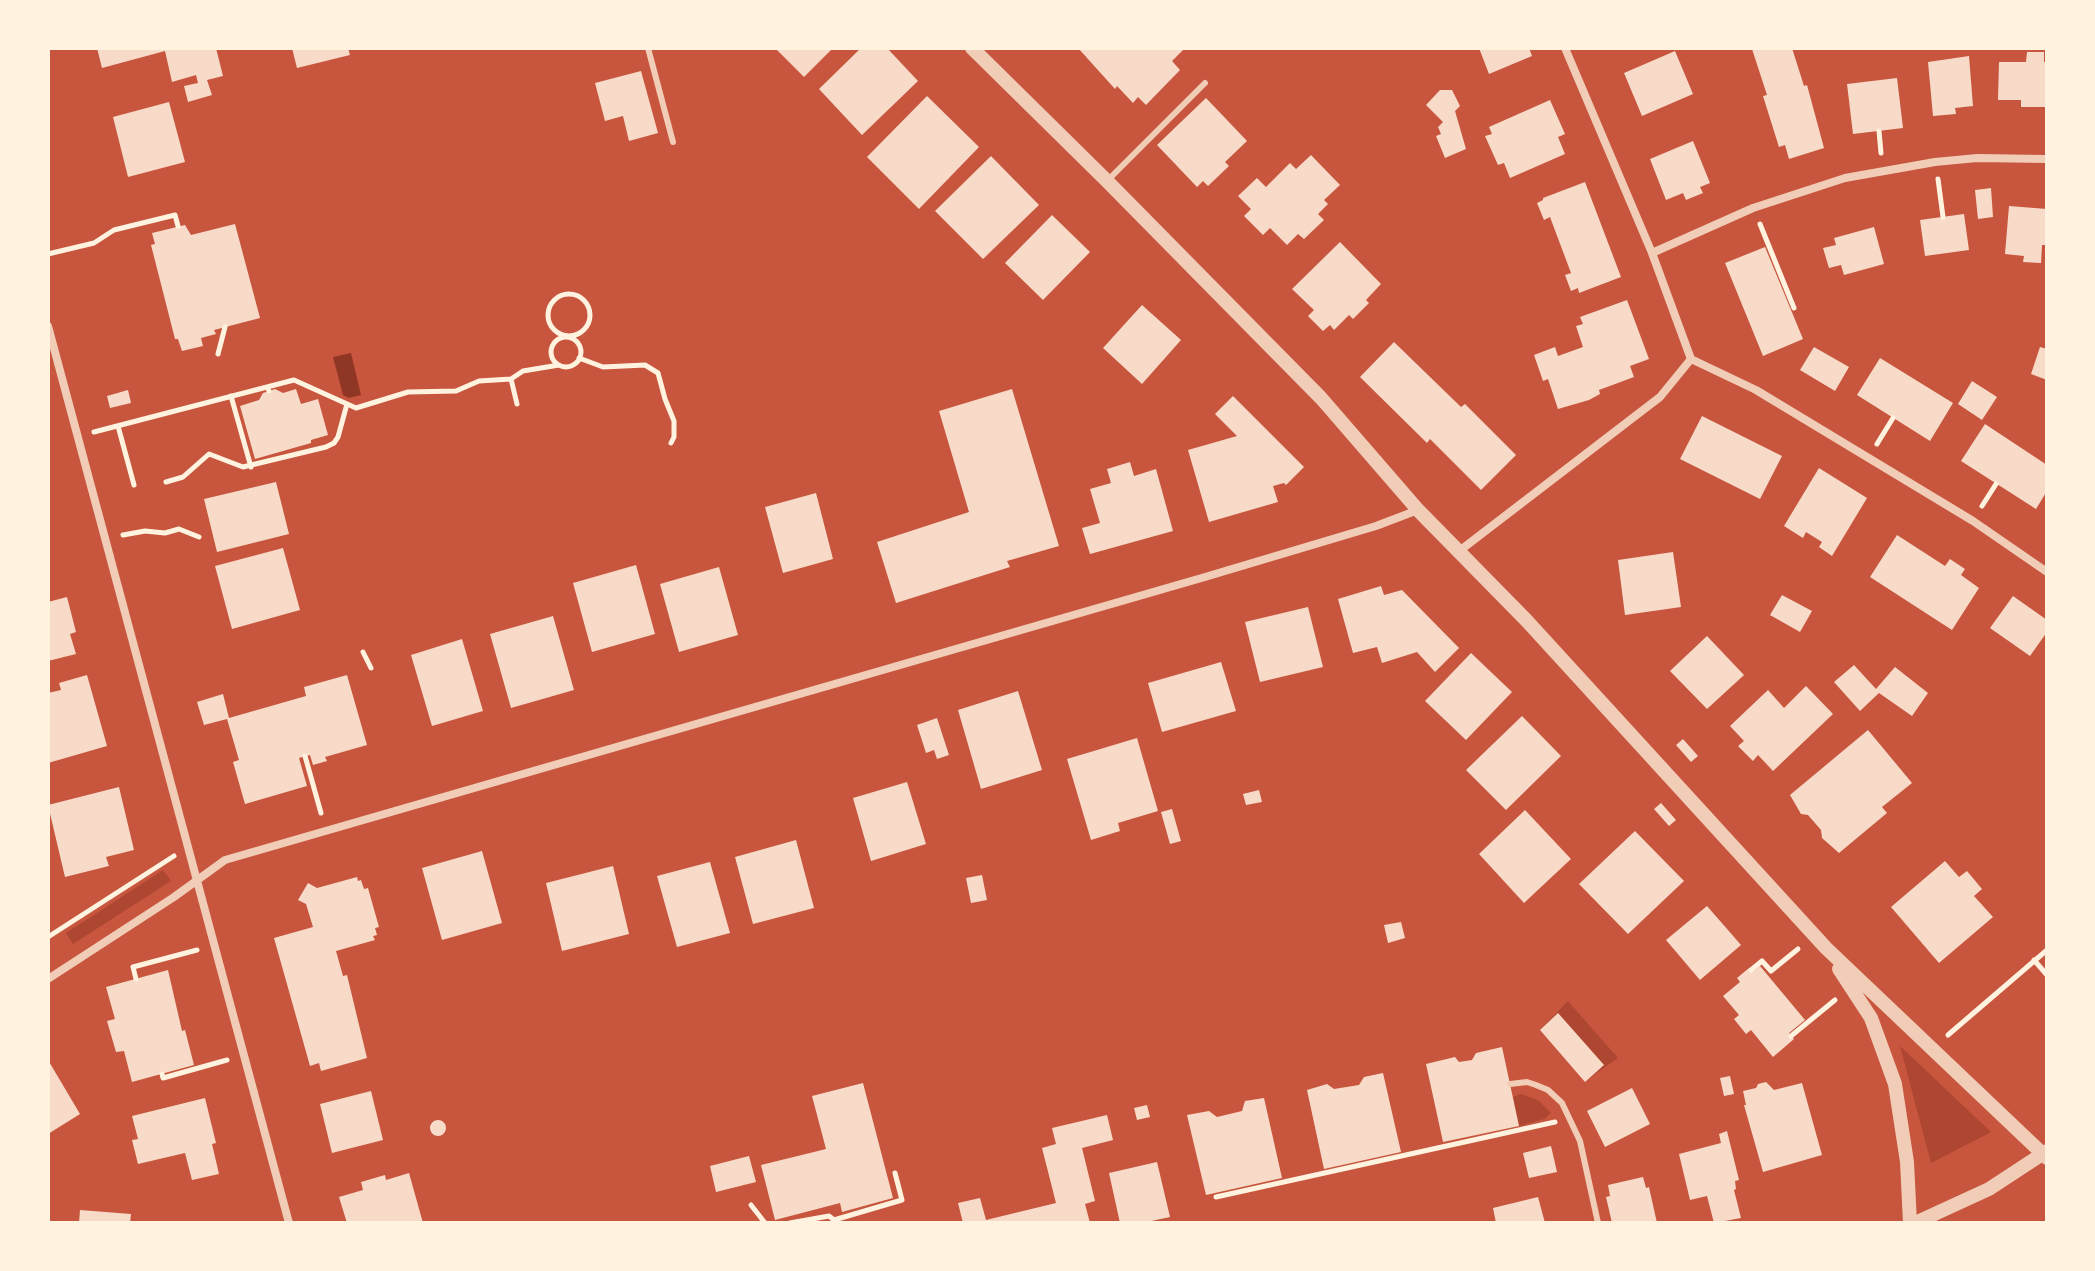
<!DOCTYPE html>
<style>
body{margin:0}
#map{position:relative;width:2095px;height:1271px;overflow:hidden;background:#c8553d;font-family:"Asap Condensed",sans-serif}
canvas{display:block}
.frame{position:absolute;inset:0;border:50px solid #fff3e0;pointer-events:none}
</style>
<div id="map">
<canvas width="2095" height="1271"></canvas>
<div class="frame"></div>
</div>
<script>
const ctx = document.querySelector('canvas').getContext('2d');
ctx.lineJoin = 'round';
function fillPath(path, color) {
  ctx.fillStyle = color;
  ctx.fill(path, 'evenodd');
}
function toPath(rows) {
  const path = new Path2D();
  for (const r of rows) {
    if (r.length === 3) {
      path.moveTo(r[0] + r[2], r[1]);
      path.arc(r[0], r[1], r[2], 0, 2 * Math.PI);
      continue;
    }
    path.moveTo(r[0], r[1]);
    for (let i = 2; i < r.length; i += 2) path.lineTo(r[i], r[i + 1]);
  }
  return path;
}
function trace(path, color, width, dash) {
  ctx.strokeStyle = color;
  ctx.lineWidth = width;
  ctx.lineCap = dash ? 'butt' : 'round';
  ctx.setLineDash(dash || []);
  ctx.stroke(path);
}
fillPath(toPath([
 [163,870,171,881,73,944,66,933],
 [1568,1001,1618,1058,1588,1079,1604,1065,1559,1014,1540,1030],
 [1900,1046,1991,1132,1931,1163],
 [1521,1094,1538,1100,1551,1113,1544,1119,1519,1126,1513,1097]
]), '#ae4732');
fillPath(toPath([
 [351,353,361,395,349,398,343,395,333,357]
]), '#8f3625');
fillPath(toPath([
 [97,48,216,48,223,76,207,80,212,95,188,102,184,86,198,83,196,75,172,82,165,51,102,68],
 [292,48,348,48,350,55,297,68],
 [775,48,833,48,804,77],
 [861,48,887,48,918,81,862,135,819,89],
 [1078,48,1185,48,1172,61,1180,70,1146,105,1138,97,1133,103,1117,86,1115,89],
 [1479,48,1529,48,1532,56,1489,74],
 [1756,48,1792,48,1804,86,1807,85,1824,148,1789,159,1785,145,1779,147,1763,96,1767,95,1752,49],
 [1675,51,1693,94,1642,116,1624,73],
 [2027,52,2044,52,2044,62,2047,62,2047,107,2021,107,2021,100,1998,100,1999,62,2026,62],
 [1969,56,1973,106,1955,108,1956,114,1933,116,1928,62],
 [641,71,658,133,629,141,623,116,605,121,595,83],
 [1897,78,1903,128,1853,134,1847,84],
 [1440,90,1452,90,1460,106,1455,111,1466,149,1445,158,1436,136,1441,134,1438,127,1443,122,1426,105],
 [927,96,979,147,919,209,867,157],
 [1206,98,1247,141,1225,162,1229,166,1208,186,1203,181,1197,187,1157,145],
 [1550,100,1565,134,1558,137,1565,154,1510,178,1504,163,1498,165,1485,136,1492,134,1489,127],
 [169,102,185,162,128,177,113,117],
 [1693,141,1710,183,1700,187,1703,193,1686,200,1683,193,1666,200,1650,159],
 [1311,155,1340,185,1324,200,1328,204,1318,214,1324,220,1304,239,1298,234,1287,245,1270,228,1263,235,1244,216,1251,209,1238,196,1257,178,1266,187,1290,163,1296,169],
 [991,156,1039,205,983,259,935,211],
 [1585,182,1621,277,1579,293,1578,288,1571,291,1565,275,1571,273,1550,217,1544,220,1537,203,1543,200,1543,198],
 [1991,188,1993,217,1978,219,1975,190],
 [2009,206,2047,209,2047,245,2042,245,2041,263,2023,262,2024,256,2005,254],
 [1964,214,1969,250,1925,256,1920,220],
 [1052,215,1090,252,1043,300,1005,263],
 [235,224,260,318,214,330,216,334,201,338,203,346,182,351,178,339,175,339,151,245,155,244,152,233,185,225,191,235],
 [1874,227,1884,264,1844,275,1841,265,1829,268,1823,248,1836,245,1834,238],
 [1340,242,1381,284,1366,300,1369,303,1353,319,1349,315,1334,330,1330,325,1323,331,1308,316,1314,310,1292,289],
 [1765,247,1803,339,1763,356,1725,263],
 [1627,300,1649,359,1630,366,1634,377,1599,390,1600,394,1589,400,1558,409,1548,379,1543,381,1534,355,1555,347,1558,356,1583,347,1576,326,1583,324,1580,317],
 [1142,305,1181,340,1142,384,1103,348],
 [1394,342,1461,407,1465,404,1516,455,1481,490,1430,439,1427,443,1360,377],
 [1814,347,1849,367,1835,391,1800,370],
 [2040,347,2047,349,2047,380,2031,374],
 [1880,358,1953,403,1930,441,1857,395],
 [1972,381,1997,397,1982,420,1958,404],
 [275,389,283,393,296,389,301,404,318,399,328,435,311,440,311,443,255,459,240,406,259,400,263,393],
 [1012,389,1059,546,1007,561,1010,567,896,603,877,542,969,512,939,411],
 [128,390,131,403,110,408,107,396],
 [1233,396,1304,467,1286,485,1284,483,1273,486,1278,502,1209,522,1188,450,1237,436,1215,414],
 [1702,416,1782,456,1760,499,1680,459],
 [1985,424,2047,465,2047,491,2036,509,1961,461],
 [1130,462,1134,476,1156,469,1173,531,1090,554,1082,528,1100,523,1090,489,1111,483,1107,469],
 [1819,468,1867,498,1832,556,1819,547,1822,542,1806,532,1803,538,1784,526],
 [276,482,289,534,217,552,204,499],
 [816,493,833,559,783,573,765,507],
 [1897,535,1945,566,1950,559,1965,569,1961,575,1979,588,1952,630,1870,577],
 [283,548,300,610,232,629,215,566],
 [1673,552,1681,607,1625,615,1618,560],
 [636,565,655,634,592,652,573,583],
 [719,567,738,635,679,652,660,584],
 [1381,586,1384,595,1402,590,1459,648,1435,672,1417,652,1382,663,1377,647,1353,653,1338,599],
 [1782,595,1812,611,1800,632,1770,615],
 [2013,596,2047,620,2047,632,2030,656,1990,628],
 [67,597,76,632,70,634,76,654,48,661,48,602],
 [1308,607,1323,667,1260,682,1245,622],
 [553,616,574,690,511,708,490,634],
 [1707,636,1744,675,1707,709,1670,671],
 [462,639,483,711,432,726,411,655],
 [1471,653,1512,692,1466,740,1425,701],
 [1221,662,1236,711,1162,732,1148,683],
 [1854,665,1876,689,1895,667,1928,693,1912,716,1879,693,1860,711,1834,682],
 [87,675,107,746,48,763,48,693,61,690,59,683],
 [347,675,367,745,325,757,327,761,313,765,310,755,299,758,307,786,245,804,233,762,239,760,227,719,204,725,197,702,223,694,229,718,306,696,304,687],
 [1806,686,1833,714,1773,771,1758,755,1753,761,1738,746,1744,741,1730,726,1768,690,1784,708],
 [1018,691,1042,770,981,789,958,710],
 [1522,716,1561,756,1506,810,1466,770],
 [937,718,949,755,937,759,934,750,926,753,917,725],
 [1868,730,1912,783,1882,807,1887,813,1839,853,1822,838,1821,830,1808,815,1801,814,1790,795],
 [1137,738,1158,811,1118,823,1120,831,1091,840,1067,759],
 [1683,739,1698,756,1691,762,1676,745],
 [907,782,926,844,871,861,853,798],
 [119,787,134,850,106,857,109,866,65,877,48,805],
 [1259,790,1262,802,1246,805,1243,794],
 [1661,803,1676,820,1669,826,1654,809],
 [1172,809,1181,841,1170,844,1161,812],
 [1525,810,1571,859,1524,903,1479,854],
 [1635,831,1684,881,1628,934,1579,884],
 [796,840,814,908,753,924,735,857],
 [482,851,502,923,442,940,422,868],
 [1945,861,1959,877,1967,871,1982,889,1974,896,1993,917,1939,963,1891,907],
 [710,862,730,933,677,947,657,876],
 [613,866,629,934,562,951,546,883],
 [982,875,987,900,971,903,966,878],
 [357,877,358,881,361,880,364,889,368,888,379,927,375,928,377,935,373,936,375,940,336,951,343,976,347,975,367,1058,321,1071,319,1063,310,1066,274,938,313,927,306,904,298,900,308,883,317,888],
 [1707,906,1741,945,1700,980,1666,940],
 [1401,922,1405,938,1388,943,1384,925],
 [1760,966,1805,1020,1789,1033,1794,1039,1773,1057,1751,1030,1746,1034,1734,1019,1739,1015,1723,996,1740,982,1737,978,1749,968,1752,972],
 [168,970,182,1031,185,1030,194,1065,132,1082,124,1051,116,1052,107,1021,115,1019,106,987],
 [1558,1013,1604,1065,1585,1082,1540,1030],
 [1502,1047,1519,1126,1443,1142,1426,1064,1455,1057,1459,1062,1472,1060,1476,1053],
 [48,1060,80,1114,48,1134],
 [1383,1073,1401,1152,1324,1169,1307,1090,1327,1084,1334,1089,1359,1085,1364,1077],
 [1730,1076,1734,1094,1724,1096,1720,1078],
 [1766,1082,1774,1090,1802,1083,1822,1155,1763,1172,1744,1105,1746,1105,1743,1091,1756,1088,1758,1084],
 [863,1083,893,1198,842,1212,840,1203,775,1220,761,1165,826,1149,812,1096],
 [1632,1088,1650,1124,1605,1147,1587,1111],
 [371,1091,383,1140,332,1153,320,1104],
 [205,1098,216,1143,212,1144,219,1174,192,1180,185,1153,138,1164,132,1140,138,1139,132,1116],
 [1264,1098,1282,1178,1206,1195,1187,1115,1209,1111,1217,1117,1242,1111,1245,1101],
 [1147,1105,1150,1117,1137,1120,1134,1108],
 [1107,1115,1113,1140,1082,1148,1095,1201,1085,1204,1090,1223,963,1223,958,1203,980,1198,986,1220,1056,1203,1042,1148,1056,1144,1052,1128],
 [438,1128,8],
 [1727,1131,1739,1180,1735,1181,1736,1189,1734,1190,1741,1218,1714,1223,1707,1196,1690,1200,1679,1154,1721,1143,1719,1134],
 [1551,1146,1557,1172,1529,1178,1523,1153],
 [749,1156,756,1182,716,1192,710,1166],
 [1157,1162,1170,1217,1142,1223,1120,1223,1109,1173],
 [409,1173,423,1223,347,1223,339,1197,363,1190,361,1182,385,1175,386,1180],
 [1643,1177,1646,1188,1649,1187,1657,1223,1612,1223,1606,1197,1610,1196,1608,1185],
 [1538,1197,1545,1223,1496,1223,1493,1208],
 [80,1210,131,1214,130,1223,79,1223]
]), '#f7dbc8');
trace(toPath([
 [1879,131,1881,153],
 [1938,179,1943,217],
 [1760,224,1794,308],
 [48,254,94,243,114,230,175,215,178,226],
 [569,315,21],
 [566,352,15],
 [218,354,225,327],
 [579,358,603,367,645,365,658,373,665,399,674,421,674,437,671,443],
 [511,379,517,404],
 [267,387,294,380,356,408,408,392,456,391,479,381,511,379,523,371,559,365],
 [231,396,251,467],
 [118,426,134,485],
 [94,432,267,387,269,391],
 [1877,444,1893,418],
 [166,482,183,477,209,454,243,467,326,447,334,443,338,437,347,404],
 [1982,506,1996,484],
 [123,535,145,531,165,533,179,529,199,537],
 [363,652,371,668],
 [305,756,321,813],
 [48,937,174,856],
 [2034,960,2047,975],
 [1751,970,1762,961,1771,971,1798,949],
 [136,979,133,967,197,950],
 [1948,1035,2047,950],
 [1791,1036,1835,1000],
 [162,1074,163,1078,227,1060],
 [1216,1197,1555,1122],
 [751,1205,765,1223],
 [790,1223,829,1216,834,1220,902,1200,895,1173]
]), '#fff3e0', 5);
trace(toPath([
 [648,48,673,142],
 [1107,181,1205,83],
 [1510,1084,1527,1082,1536,1085,1548,1090,1562,1103,1580,1141,1598,1223]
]), '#f1ccb7', 6);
trace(toPath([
 [1565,48,1652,253,1691,359,1756,390,1973,521,2047,572],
 [1652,253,1753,208,1845,178,1935,162,1977,158,2047,159],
 [48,326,289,1223],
 [1458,552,1660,397,1691,359],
 [48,979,174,897,225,860,1205,577,1376,526,1418,510]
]), '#f1ccb7', 8);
trace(toPath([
 [972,48,1107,181,1321,398,1418,510,1527,621,1826,948,2047,1158],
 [1839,969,1871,1018,1895,1084,1907,1162,1910,1223],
 [1915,1223,1989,1189,2047,1151]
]), '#f1ccb7', 14);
</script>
